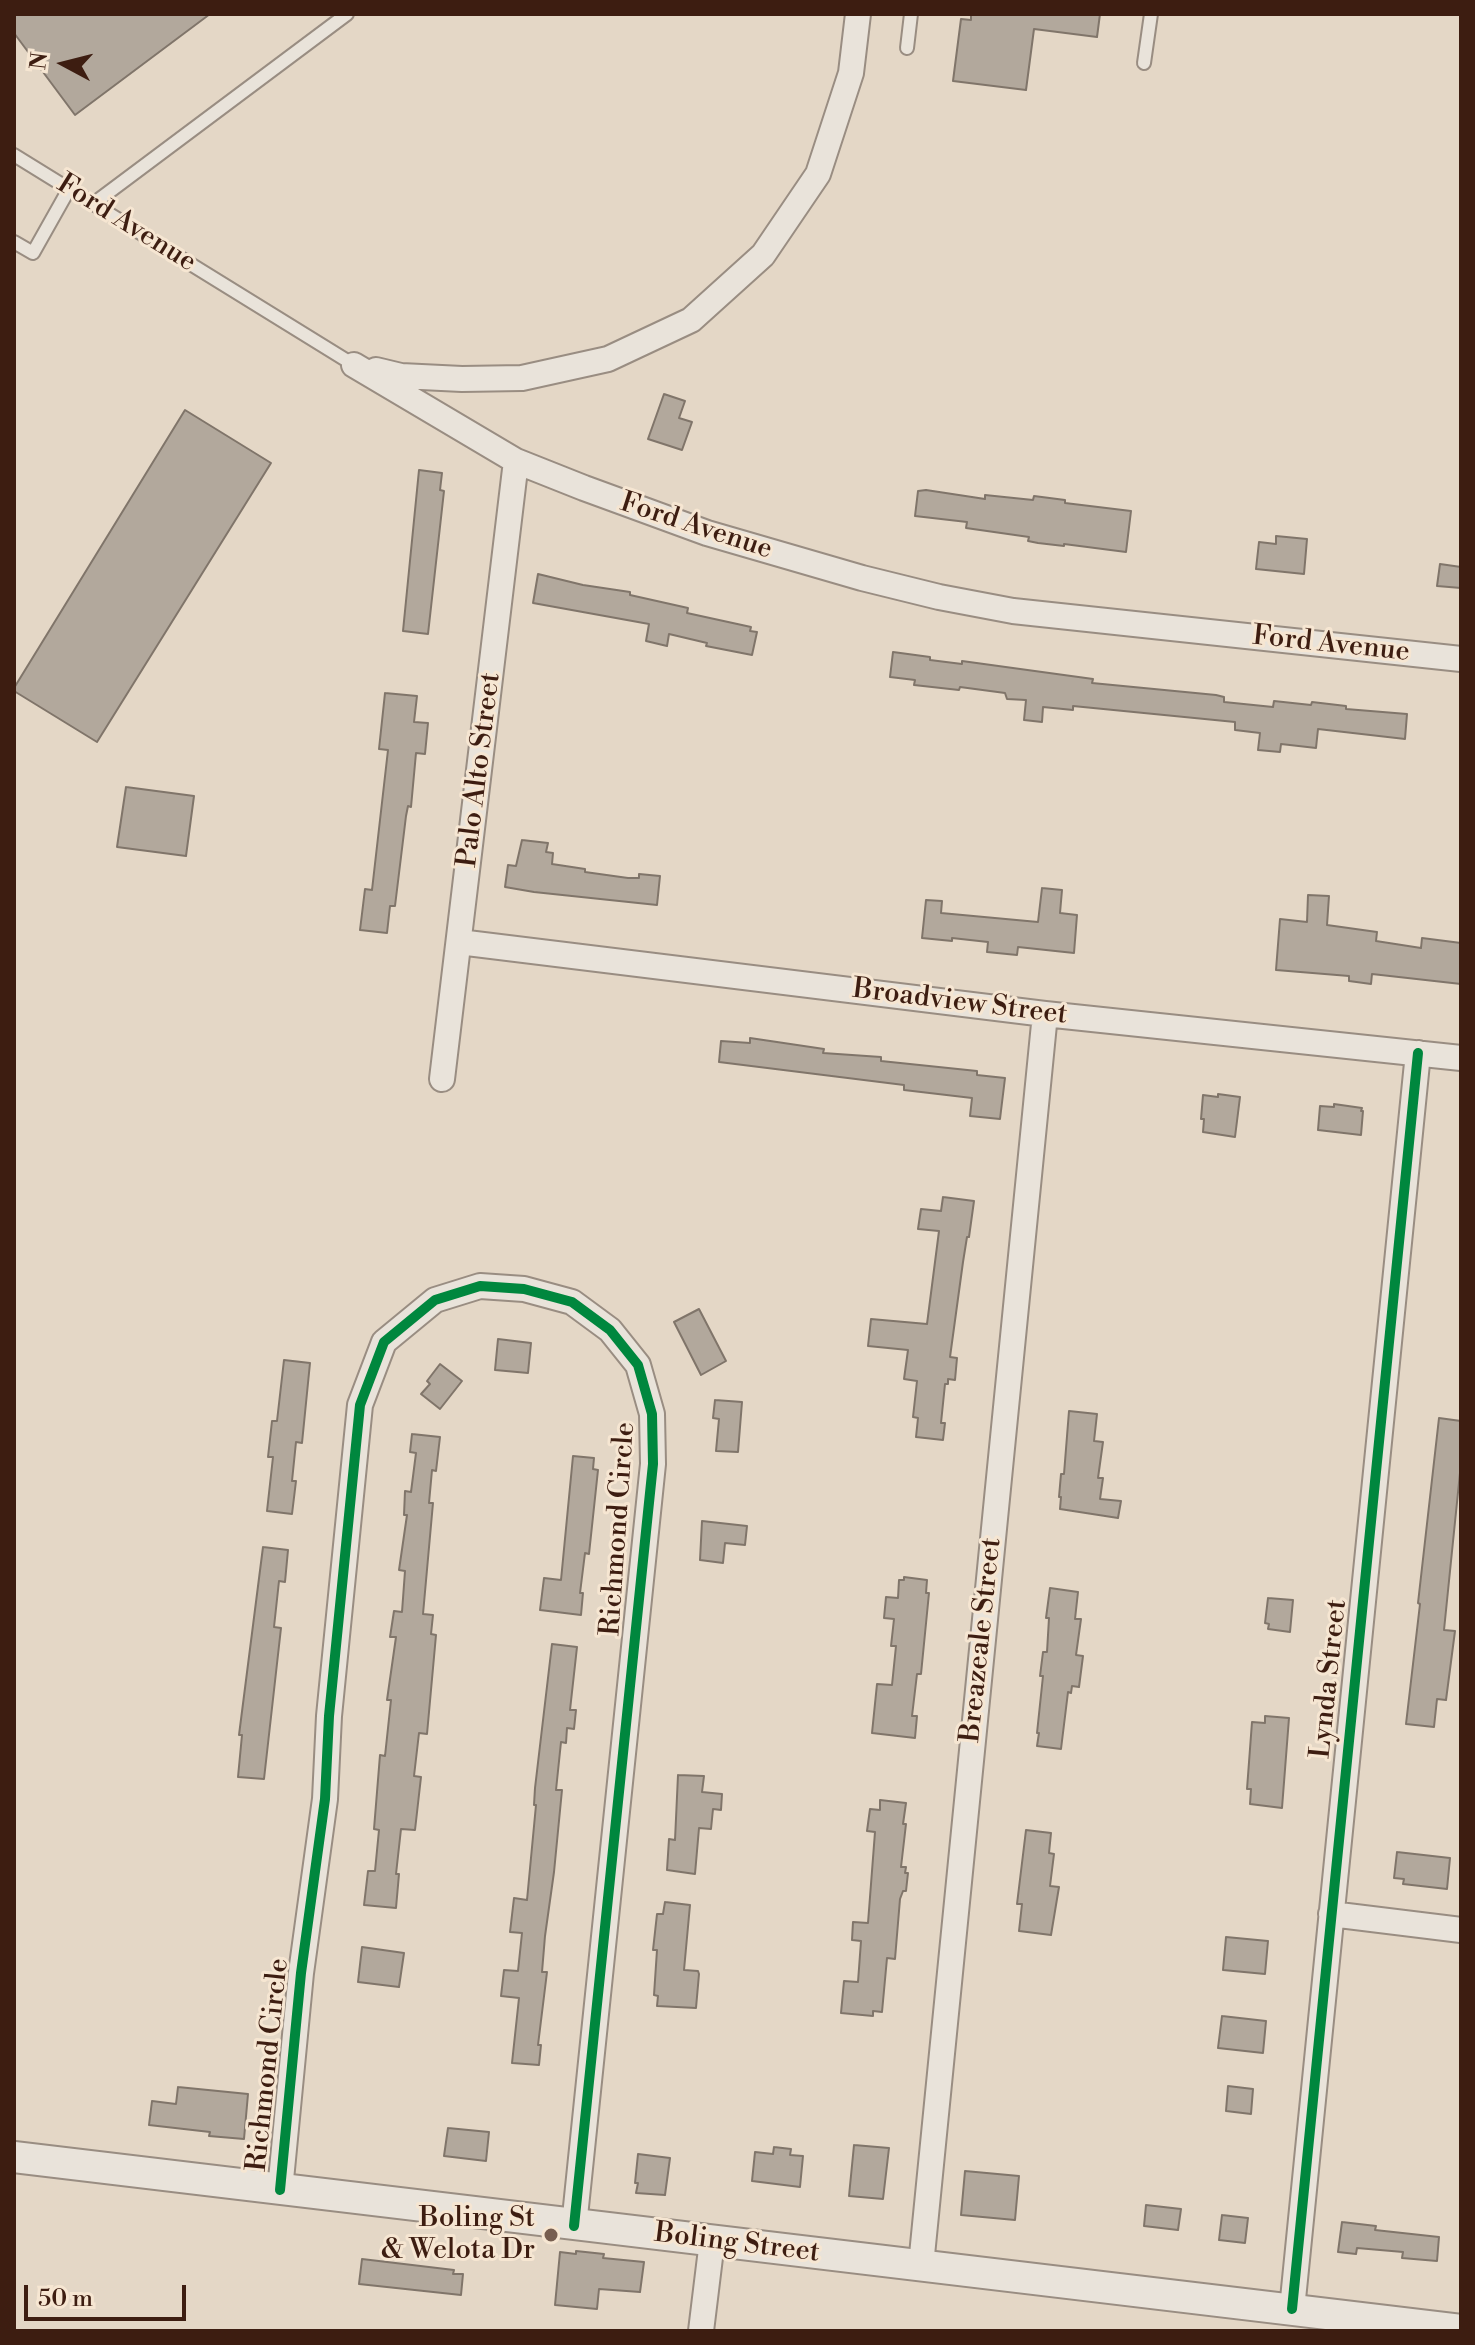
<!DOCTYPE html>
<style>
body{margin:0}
#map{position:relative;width:1475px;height:2345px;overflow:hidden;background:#e4d7c6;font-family:"Libre Bodoni",serif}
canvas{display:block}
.frame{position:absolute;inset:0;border:16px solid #3d1d11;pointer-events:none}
.north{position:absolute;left:24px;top:24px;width:80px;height:80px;-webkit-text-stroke:6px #f6e6d2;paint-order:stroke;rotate:277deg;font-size:22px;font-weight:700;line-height:32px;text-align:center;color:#3d1d11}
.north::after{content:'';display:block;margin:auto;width:28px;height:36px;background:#3d1d11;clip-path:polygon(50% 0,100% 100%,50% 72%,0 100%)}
.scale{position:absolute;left:24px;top:2285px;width:162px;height:36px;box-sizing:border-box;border:4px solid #3d1d11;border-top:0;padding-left:10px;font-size:24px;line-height:28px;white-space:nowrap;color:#3d1d11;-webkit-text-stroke:6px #f6e6d2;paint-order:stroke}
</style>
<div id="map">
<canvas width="1475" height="2345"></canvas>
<div class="frame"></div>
<div class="north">N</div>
<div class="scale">50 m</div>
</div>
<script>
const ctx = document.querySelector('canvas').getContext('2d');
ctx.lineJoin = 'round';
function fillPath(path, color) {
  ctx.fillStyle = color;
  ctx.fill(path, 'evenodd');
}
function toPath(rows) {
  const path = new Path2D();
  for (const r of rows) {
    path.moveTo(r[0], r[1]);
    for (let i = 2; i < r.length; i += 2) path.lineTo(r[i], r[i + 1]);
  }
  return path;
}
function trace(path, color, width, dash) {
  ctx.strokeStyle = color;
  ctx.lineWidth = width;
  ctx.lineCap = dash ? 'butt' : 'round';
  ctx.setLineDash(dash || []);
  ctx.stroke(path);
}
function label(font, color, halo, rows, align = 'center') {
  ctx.font = font + ' "Libre Bodoni",serif';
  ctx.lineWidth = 6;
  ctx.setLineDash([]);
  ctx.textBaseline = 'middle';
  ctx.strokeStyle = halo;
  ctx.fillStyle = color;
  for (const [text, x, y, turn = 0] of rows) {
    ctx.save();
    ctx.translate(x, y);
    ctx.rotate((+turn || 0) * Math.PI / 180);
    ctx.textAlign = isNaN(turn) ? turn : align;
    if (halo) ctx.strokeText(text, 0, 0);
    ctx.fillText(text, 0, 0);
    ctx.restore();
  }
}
const building = toPath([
 [14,14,210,14,75,115,14,33,14,14],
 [971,14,1100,14,1097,37,1034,29,1026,90,953,81,961,19,971,20,971,14],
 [664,394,685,401,679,418,692,422,682,450,648,439,664,394],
 [185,410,271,463,97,742,14,691,14,688,185,410],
 [419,470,442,473,440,490,444,491,428,634,403,631,419,470],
 [926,490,985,499,985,495,1033,500,1034,496,1065,500,1065,503,1131,511,1126,552,1064,544,1064,546,1038,543,1028,541,1029,537,966,528,967,522,915,516,918,491,926,490],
 [1276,536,1307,539,1304,574,1256,569,1259,542,1276,544,1276,536],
 [1440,564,1461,567,1461,588,1437,586,1440,564],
 [538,574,583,585,630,592,630,595,688,608,687,613,751,627,750,631,757,632,752,655,706,646,707,643,669,634,667,646,646,641,649,624,533,603,538,574],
 [893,652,930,657,930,660,962,664,962,661,1093,679,1092,683,1216,695,1224,697,1224,702,1273,707,1274,701,1311,705,1312,702,1346,706,1346,709,1407,714,1405,739,1318,729,1316,748,1281,744,1280,752,1258,750,1260,733,1235,730,1235,722,1073,706,1073,710,1043,707,1042,722,1024,720,1026,700,1007,699,1005,693,960,687,959,690,914,685,915,680,890,677,893,652],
 [385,693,417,696,414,722,428,723,425,754,416,753,411,807,408,806,406,816,395,906,390,906,387,933,360,930,365,889,372,890,388,750,379,749,385,693],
 [126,787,194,796,186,856,117,847,126,787],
 [522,840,548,843,546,852,553,853,552,864,585,869,585,872,628,878,639,878,639,874,660,876,657,905,534,892,505,887,508,865,516,866,522,840],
 [1042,888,1062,890,1060,913,1077,915,1074,953,1018,947,1017,955,987,952,988,942,952,938,952,941,922,938,926,900,942,901,941,913,1038,922,1042,888],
 [1308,895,1329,896,1327,925,1377,932,1376,941,1421,948,1422,938,1461,943,1461,984,1372,974,1371,984,1349,981,1349,976,1276,970,1280,919,1307,922,1308,895],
 [750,1038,824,1049,823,1053,881,1057,881,1061,977,1071,977,1075,1005,1078,1000,1119,970,1116,972,1098,904,1090,904,1085,719,1062,721,1041,750,1043,750,1038],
 [1218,1094,1240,1097,1235,1137,1203,1132,1204,1119,1201,1119,1203,1095,1218,1097,1218,1094],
 [1334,1104,1362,1108,1361,1111,1363,1111,1361,1135,1318,1130,1320,1106,1334,1107,1334,1104],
 [943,1197,974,1201,969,1237,967,1237,963,1262,950,1357,957,1358,955,1380,948,1379,948,1384,945,1384,941,1423,945,1423,943,1440,916,1437,918,1418,913,1417,917,1381,904,1379,908,1350,868,1346,871,1319,927,1324,939,1231,918,1229,921,1209,941,1211,943,1197],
 [699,1309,726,1361,701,1375,674,1322,699,1309],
 [498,1339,531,1343,528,1373,495,1370,498,1339],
 [284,1360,310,1363,302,1443,296,1442,292,1481,296,1481,292,1514,267,1511,273,1457,268,1457,272,1421,277,1421,284,1360],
 [440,1364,462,1381,440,1409,421,1394,430,1384,427,1381,440,1364],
 [715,1400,742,1402,738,1452,716,1451,719,1419,713,1418,715,1400],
 [1069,1411,1097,1414,1094,1441,1103,1442,1098,1478,1103,1478,1100,1499,1121,1501,1118,1518,1060,1509,1061,1497,1059,1497,1061,1474,1064,1474,1069,1411],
 [1439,1418,1461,1421,1461,1463,1444,1630,1455,1631,1446,1700,1437,1699,1434,1727,1406,1724,1420,1604,1418,1603,1439,1418],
 [412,1434,440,1437,436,1471,432,1470,429,1503,433,1503,423,1614,433,1615,431,1634,436,1635,427,1734,419,1733,414,1776,421,1777,415,1830,401,1829,396,1874,399,1874,396,1908,364,1905,368,1871,375,1871,379,1830,374,1829,380,1755,385,1756,391,1700,387,1700,396,1637,390,1637,394,1611,402,1612,405,1571,399,1570,407,1515,404,1515,405,1491,411,1492,416,1453,410,1452,412,1434],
 [573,1456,594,1458,593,1469,598,1470,589,1554,585,1553,580,1593,583,1593,581,1615,540,1610,544,1578,561,1580,573,1456],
 [702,1521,747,1526,745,1545,725,1543,723,1563,700,1560,702,1521],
 [263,1547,288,1550,285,1582,279,1581,274,1627,281,1628,264,1779,238,1777,242,1735,239,1735,263,1547],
 [904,1577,927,1580,926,1593,929,1593,921,1674,917,1674,912,1716,917,1716,915,1738,872,1733,877,1684,892,1685,896,1646,891,1646,894,1619,884,1618,886,1597,898,1598,899,1580,904,1580,904,1577],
 [1050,1588,1078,1592,1075,1619,1081,1619,1076,1655,1083,1656,1079,1687,1072,1686,1071,1693,1068,1692,1061,1749,1037,1746,1039,1733,1037,1733,1043,1676,1040,1676,1043,1652,1047,1652,1049,1618,1046,1618,1050,1588],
 [1268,1598,1293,1600,1290,1632,1268,1629,1269,1624,1265,1623,1268,1598],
 [552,1644,577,1647,570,1710,576,1710,574,1729,567,1728,566,1743,561,1742,556,1790,562,1790,554,1872,545,1936,542,1972,547,1972,538,2045,541,2045,539,2065,512,2063,519,1998,501,1996,504,1970,518,1971,522,1933,510,1932,514,1898,527,1900,536,1805,534,1805,535,1788,552,1644],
 [1265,1716,1289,1718,1282,1808,1250,1804,1251,1789,1247,1789,1252,1722,1265,1723,1265,1716],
 [678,1775,704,1776,702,1792,722,1794,721,1810,713,1809,711,1829,699,1828,695,1874,667,1870,669,1839,675,1840,678,1775],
 [880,1800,906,1803,903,1824,906,1824,901,1867,906,1867,905,1873,908,1873,906,1891,903,1891,900,1899,895,1959,887,1958,882,2012,873,2011,873,2016,841,2013,844,1981,858,1982,861,1941,852,1940,853,1922,868,1923,875,1832,867,1831,870,1809,880,1810,880,1800],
 [1026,1830,1051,1833,1049,1853,1054,1854,1050,1886,1059,1887,1051,1935,1019,1931,1022,1904,1017,1904,1026,1830],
 [1397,1852,1450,1858,1447,1889,1403,1884,1404,1879,1394,1878,1397,1852],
 [665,1902,690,1905,684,1970,698,1971,699,1974,696,2008,657,2006,658,1996,654,1995,657,1950,653,1950,657,1914,663,1914,665,1902],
 [1226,1937,1268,1941,1265,1974,1223,1970,1226,1937],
 [362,1947,404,1953,399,1987,358,1982,362,1947],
 [1222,2016,1266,2021,1263,2053,1218,2048,1222,2016],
 [1228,2086,1253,2089,1251,2114,1226,2111,1228,2086],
 [178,2087,248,2094,244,2139,209,2136,210,2132,149,2125,152,2101,176,2104,178,2087],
 [448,2128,489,2132,486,2161,444,2156,448,2128],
 [854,2145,889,2148,883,2199,849,2196,854,2145],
 [774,2147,791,2149,790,2155,803,2156,800,2187,752,2181,755,2152,773,2154,774,2147],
 [638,2154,670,2158,665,2195,636,2193,638,2183,635,2183,638,2154],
 [965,2171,1019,2176,1015,2220,961,2215,965,2171],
 [1146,2205,1181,2209,1178,2230,1144,2226,1146,2205],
 [1222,2215,1248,2218,1245,2243,1219,2240,1222,2215],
 [1342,2222,1376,2226,1375,2230,1439,2237,1437,2261,1402,2258,1403,2252,1357,2248,1356,2254,1338,2252,1342,2222],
 [576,2251,604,2254,603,2258,644,2262,640,2292,599,2289,597,2309,555,2305,560,2252,576,2254,576,2251],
 [362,2259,454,2270,453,2274,463,2274,461,2295,359,2284,362,2259]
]);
fillPath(building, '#b2a89c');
trace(building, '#80756a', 2);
const service = toPath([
 [907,48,911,14],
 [1144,63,1151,14],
 [14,155,354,365],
 [93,204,347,14],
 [14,242,33,253,69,189]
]);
const minor = toPath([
 [354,365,516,461,584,488,707,533,862,578,939,597,1013,611,1461,659],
 [376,370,401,376,462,379,522,378,608,359,691,320,763,255,818,174,851,73,858,14],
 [459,942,1045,1014,1461,1058],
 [442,1079,516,461],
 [1331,1914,1461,1930],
 [280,2190,301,1973,325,1799,329,1716,360,1405,384,1342,435,1300,480,1286,524,1289,572,1302,610,1330,638,1365,652,1414,653,1464,574,2226],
 [921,2265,1045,1014],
 [1292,2309,1418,1053],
 [701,2331,712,2241]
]);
const tertiary = toPath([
 [14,2157,1461,2330]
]);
trace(service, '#998d82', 16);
trace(minor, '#998d82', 28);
trace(tertiary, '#998d82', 34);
trace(service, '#e9e3da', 12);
trace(minor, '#e9e3da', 24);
trace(tertiary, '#e9e3da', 30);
trace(toPath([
 [280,2190,301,1973,325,1799,329,1716,360,1405,384,1342,435,1300,480,1286,524,1289,572,1302,610,1330,638,1365,652,1414,653,1464,574,2226],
 [1292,2309,1418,1053]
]), '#00873e', 10);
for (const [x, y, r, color] of [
 [551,2235,8,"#775e50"]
]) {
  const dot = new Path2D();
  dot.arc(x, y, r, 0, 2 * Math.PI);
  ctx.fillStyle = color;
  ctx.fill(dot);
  trace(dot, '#f6e6d2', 3);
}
label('28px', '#3d1d11', '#f6e6d2', [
 ["Ford Avenue",126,224,32],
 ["Ford Avenue",696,527,18],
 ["Ford Avenue",1331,645,6],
 ["Palo Alto Street",480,770,-83],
 ["Broadview Street",960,1003,7],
 ["Richmond Circle",619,1529,-86],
 ["Breazeale Street",982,1640,-84],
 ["Lynda Street",1330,1679,-84],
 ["Richmond Circle",269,2065,-84],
 ["Boling Street",737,2244,7]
]);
label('28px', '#3d1d11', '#f6e6d2', [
 ["Boling St",535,2219],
 ["& Welota Dr",535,2251]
], 'right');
</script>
